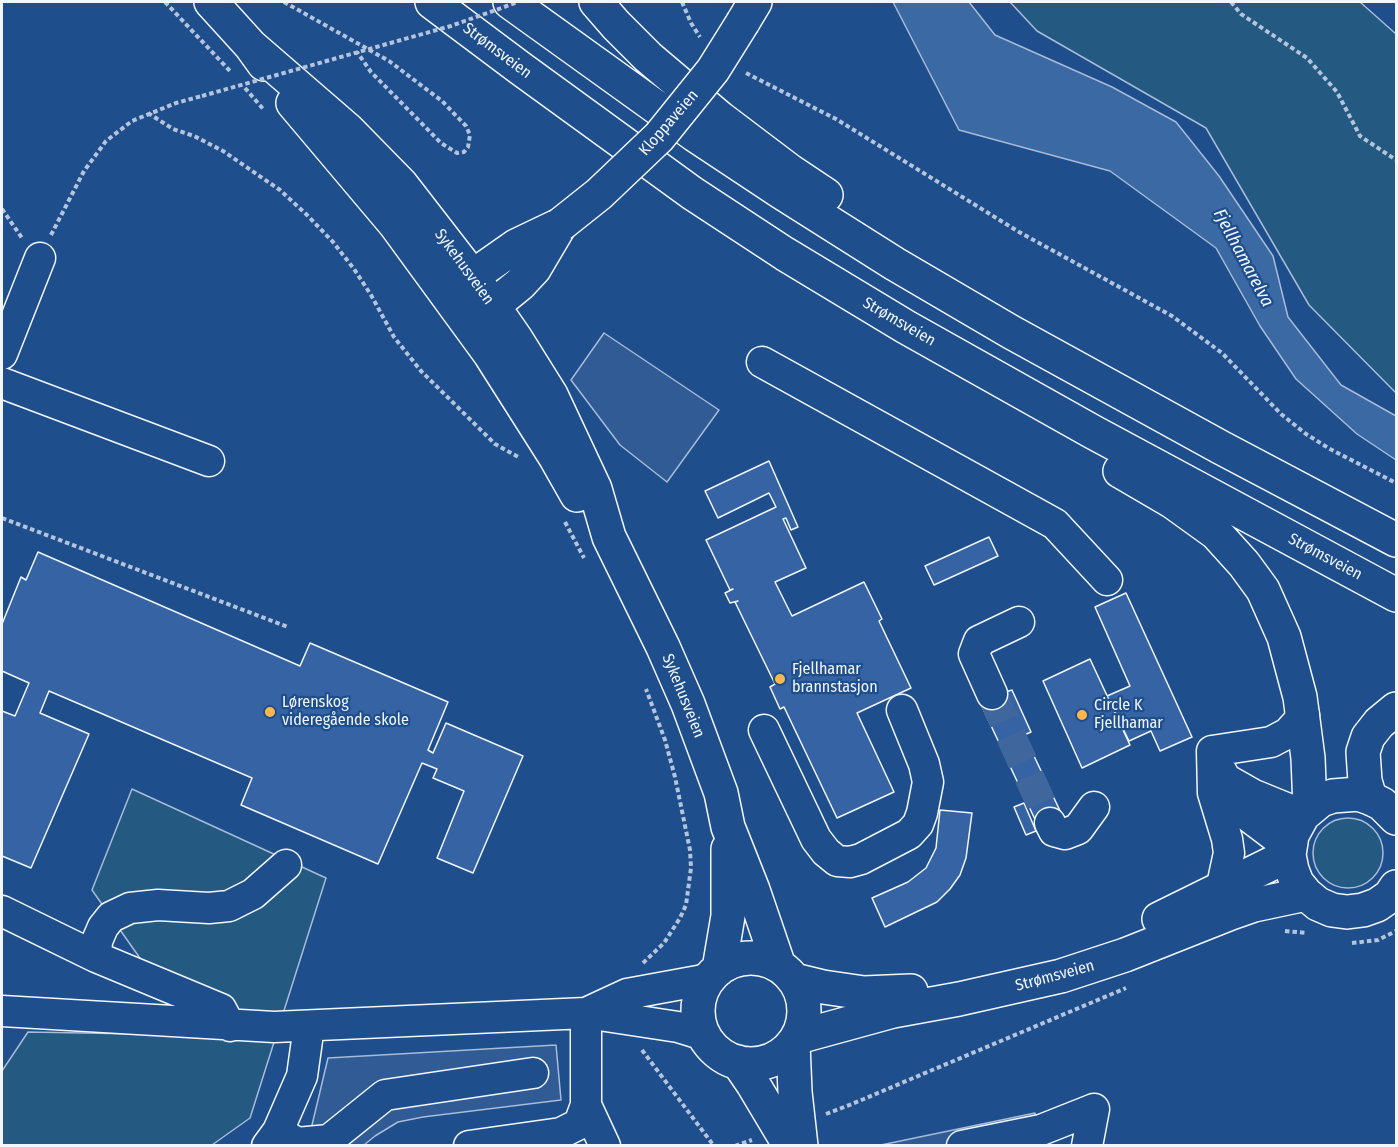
<!DOCTYPE html>
<meta charset="utf-8">
<style>
body{margin:0}
#map{position:relative;width:1398px;height:1147px;overflow:hidden;background:#1f4e8c;font-family:"Fira Sans Condensed",sans-serif}
canvas{display:block}
.frame{position:absolute;inset:0;border:3px solid #f2f6ff;pointer-events:none}
</style>
<div id="map">
<canvas width="1398" height="1147"></canvas>
<div class="frame"></div>
</div>
<script>
const ctx = document.querySelector('canvas').getContext('2d');
ctx.lineJoin = 'round';
function fillPath(path, color) {
  ctx.fillStyle = color;
  ctx.fill(path, 'evenodd');
}
function toPath(rows) {
  const path = new Path2D();
  for (const r of rows) {
    if (r.length === 3) {
      path.moveTo(r[0] + r[2], r[1]);
      path.arc(r[0], r[1], r[2], 0, 2 * Math.PI);
      continue;
    }
    path.moveTo(r[0], r[1]);
    for (let i = 2; i < r.length; i += 2) path.lineTo(r[i], r[i + 1]);
  }
  return path;
}
function trace(path, color, width, dash) {
  ctx.strokeStyle = color;
  ctx.lineWidth = width;
  ctx.lineCap = dash ? 'butt' : 'round';
  ctx.setLineDash(dash || []);
  ctx.stroke(path);
}
function label(font, color, halo, rows, align = 'center') {
  ctx.font = font + ' "Fira Sans Condensed",sans-serif';
  ctx.lineWidth = 4.5;
  ctx.setLineDash([]);
  ctx.textBaseline = 'middle';
  ctx.strokeStyle = halo;
  ctx.fillStyle = color;
  for (const [text, x, y, turn = 0] of rows) {
    ctx.save();
    ctx.translate(x, y);
    ctx.rotate((+turn || 0) * Math.PI / 180);
    ctx.textAlign = isNaN(turn) ? turn : align;
    if (halo) ctx.strokeText(text, 0, 0);
    ctx.fillText(text, 0, 0);
    ctx.restore();
  }
}
const green = toPath([
 [1010,2,1360,2,1396,34,1396,393,1309,305,1206,128,1037,31,1010,2],
 [132,789,326,878,250,1118,212,1145,2,1146,2,1071,28,1032,194,1035,92,890,132,789],
 [1348,853,35]
]);
fillPath(green, '#245a82');
trace(green, '#a8bbd7', 1.5);
const parking = toPath([
 [604,333,719,410,667,482,620,445,571,380,604,333],
 [556,1045,561,1100,423,1117,398,1122,375,1136,364,1145,307,1146,328,1058,556,1045],
 [1035,1113,1038,1145,881,1145,1035,1113]
]);
fillPath(parking, '#305b95');
trace(parking, '#a8bbd7', 1.5);
const water = toPath([
 [893,2,969,2,995,35,1112,87,1176,122,1219,176,1273,256,1288,317,1341,385,1396,416,1396,460,1357,434,1296,379,1260,326,1216,248,1110,171,959,130,893,2]
]);
fillPath(water, '#3b69a3');
trace(water, '#a8bbd7', 1.5);
const building = toPath([
 [769,461,798,527,791,530,786,518,783,519,806,568,775,582,792,616,864,582,882,619,879,621,911,688,857,713,894,792,837,818,784,707,780,709,770,687,775,684,735,602,738,601,730,603,725,593,733,589,730,590,706,540,776,507,769,493,718,518,705,491,769,461],
 [989,537,998,556,934,585,925,566,989,537],
 [38,552,300,666,310,643,448,702,428,750,433,753,446,723,523,756,473,873,437,858,464,791,433,778,437,769,422,763,378,864,241,805,252,778,49,691,40,713,89,734,31,868,2,856,2,711,15,716,29,683,2,671,2,624,21,577,26,580,38,552],
 [1126,593,1192,737,1160,751,1151,731,1129,741,1107,696,1130,686,1095,607,1126,593],
 [1090,659,1130,745,1082,768,1043,681,1090,659],
 [1012,690,1031,732,1024,735,1063,817,1039,828,979,700,1012,690],
 [1024,803,1036,831,1026,835,1014,807,1024,803],
 [940,810,972,813,966,858,960,875,950,889,937,902,885,927,872,898,908,882,926,868,936,848,940,810]
]);
fillPath(building, '#3563a3');
trace(building, '#f2f6ff', 1.5);
trace(toPath([
 [992,694,1050,823]
]), '#3f679d', 30, [30, 15]);
const minor = toPath([
 [2,354,40,258],
 [762,362,1055,524,1107,580],
 [2,383,209,461],
 [992,694,974,654,979,641,1019,622],
 [764,730,816,839,826,852,837,861,850,862,861,859,909,834,918,824,922,813,928,782,924,764,902,710],
 [1212,751,1213,793,1227,839,1229,853,1221,890],
 [1212,751,1271,742,1288,733,1304,715],
 [1218,765,1244,813,1289,847],
 [1224,778,1254,795,1303,815],
 [1050,823,1054,831,1065,834,1078,829,1094,807],
 [2,911,96,957,221,1009,230,1026],
 [96,957,97,941,103,927,111,917,130,908,158,905,209,908,229,906,253,894,286,865],
 [2,1011,274,1027,586,1013,678,1027,704,1035],
 [586,1013,586,1105,605,1146],
 [586,1013,627,994,709,979],
 [278,1131,297,1143,329,1140,385,1095,533,1073],
 [267,1146,278,1131,302,1076,309,1026],
 [469,1146,561,1133,579,1124,586,1105],
 [962,1146,1041,1130,1094,1109],
 [1087,1146,1094,1109]
]);
const major = toPath([
 [211,2,251,46,264,64],
 [743,22,755,2],
 [251,46,348,130,401,184,473,277,516,339,551,395,595,489,609,537,663,647,688,704,721,793,728,827,753,890,779,966],
 [293,103,395,224,490,354,556,458,577,495],
 [464,298,473,277,486,267,516,246,560,225],
 [473,313,493,306,520,284,534,269,560,225],
 [1396,818,1382,804,1370,798,1358,794,1333,796,1321,800,1303,815,1292,835,1289,855,1292,870,1297,883,1306,894,1318,904,1332,910,1347,912,1363,910,1377,905,1390,896,1396,887],
 [1159,919,1289,855],
 [751,1011,53],
 [719,969,728,916,728,849],
 [794,980,823,987,864,993,911,991],
 [798,1037,893,1011,959,999,1061,976,1125,955,1231,913,1254,905,1306,894],
 [793,1044,795,1092,801,1146],
 [738,1062,753,1084,790,1146]
]);
const highway = toPath([
 [432,2,520,68,692,193,785,254,906,327,1093,432,1396,595],
 [510,2,695,135,781,192,895,264,1011,332,1220,447,1396,540],
 [596,2,616,25,648,57,720,118,790,171,826,195],
 [1120,471,1173,502,1216,533,1244,564,1263,590,1284,637,1300,697,1308,758,1310,808],
 [1370,798,1365,781,1363,752,1368,737,1379,723,1396,709]
]);
trace(minor, '#f2f6ff', 33);
trace(major, '#f2f6ff', 36);
trace(highway, '#f2f6ff', 36);
trace(toPath([
 [165,2,230,71],
 [284,2,389,61,442,101,466,126,470,135,468,147,464,152,457,153,441,143,371,72,357,52],
 [682,2,691,23,700,37],
 [1231,2,1241,14,1307,58,1337,92,1360,136,1396,160],
 [746,73,836,119,1019,232,1172,316,1222,353,1281,414,1306,434,1330,449,1396,483],
 [245,88,264,110],
 [148,113,173,129,194,136,223,151,280,190,307,215,333,242,354,269,371,295,394,337,421,371,495,444,520,458],
 [2,209,22,238],
 [51,235,84,171,106,141,132,121,176,103,202,96],
 [2,518,288,627],
 [565,522,584,558],
 [1285,931,1307,933],
 [1352,943,1378,940,1396,931],
 [643,963,664,943,680,918,686,905,691,868,690,850,675,777,665,740,646,689],
 [642,1050,714,1146],
 [826,1114,852,1104,1126,988],
 [735,1146,752,1140]
]), '#b3c4dc', 4, [4.5, 3]);
trace(minor, '#1f4e8c', 30);
trace(major, '#1f4e8c', 33);
trace(highway, '#1f4e8c', 33);
const majorBridge = toPath([
 [560,225,599,194,659,137,713,70,743,22]
]);
trace(majorBridge, '#f2f6ff', 36, []);
trace(toPath([
 [202,96,451,26,518,2]
]), '#b3c4dc', 4, [4.5, 3]);
trace(majorBridge, '#1f4e8c', 33);
for (const [x, y, r, color] of [
 [780,679,6,"#ffb74d"],
 [270,712,6,"#ffb74d"],
 [1082,715,6,"#ffb74d"]
]) {
  const dot = new Path2D();
  dot.arc(x, y, r, 0, 2 * Math.PI);
  ctx.fillStyle = color;
  ctx.fill(dot);
  trace(dot, '#1f4e8c', 2);
}
label('16px', '#f2f6ff', '#1f4e8c', [
 ["Strømsveien",497,51,37],
 ["Kloppaveien",669,123,-49],
 ["Sykehusveien",464,267,54],
 ["Strømsveien",899,322,30],
 ["Strømsveien",1325,557,28],
 ["Sykehusveien",683,696,68],
 ["Strømsveien",1055,976,-15]
]);
label('16px', '#f2f6ff', '#1f4e8c', [
 ["Fjellhamar",792,670],
 ["brannstasjon",792,688],
 ["Lørenskog",282,703],
 ["videregående skole",282,721],
 ["Circle K",1094,706],
 ["Fjellhamar",1094,724]
], 'left');
label('italic 18px', '#f2f6ff', '#1f4e8c', [
 ["Fjellhamarelva",1243,258,62]
]);
</script>
